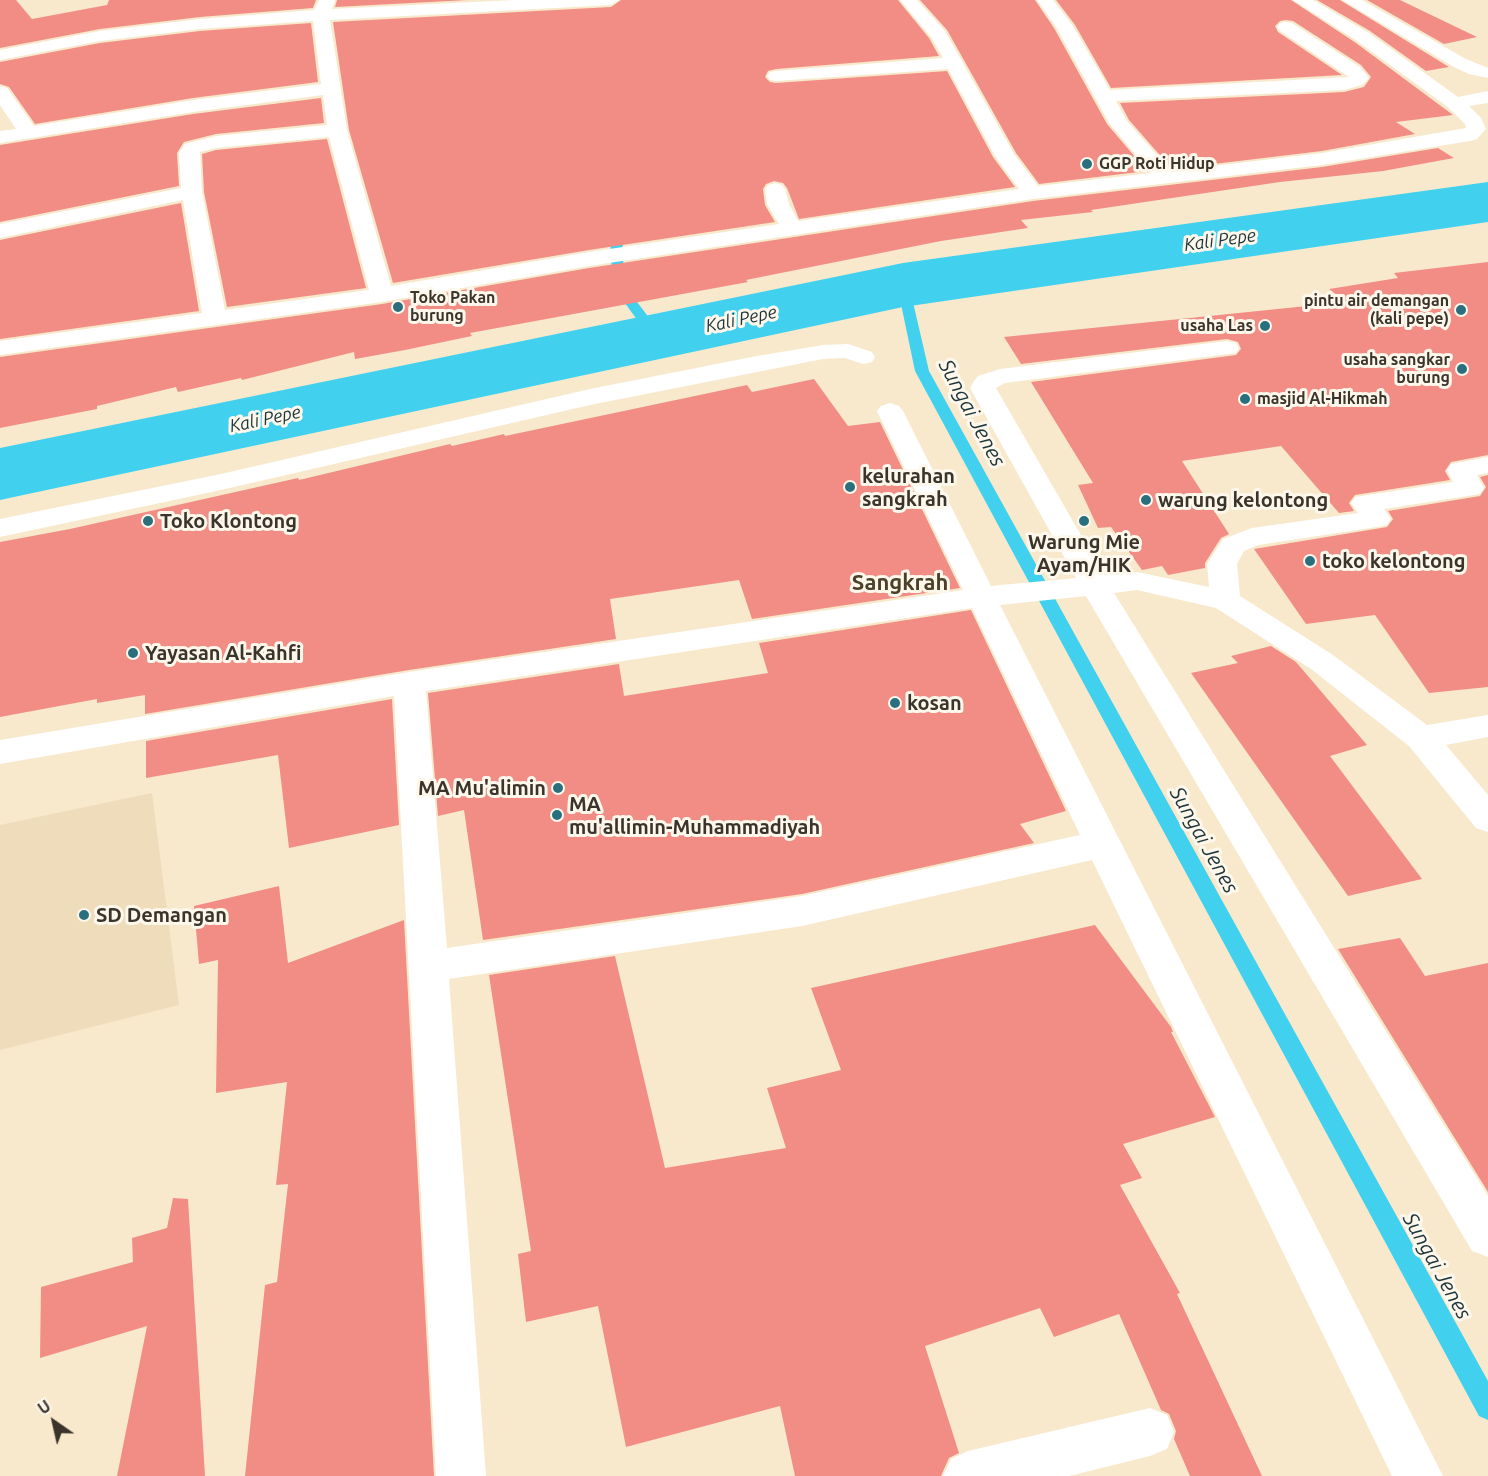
<!DOCTYPE html>
<style>
body{margin:0}
#map{position:relative;width:1488px;height:1476px;overflow:hidden;background:#f8e9cd;font-family:Ubuntu,sans-serif}
canvas{display:block}
.north{position:absolute;left:24px;top:1392px;width:60px;height:60px;-webkit-text-stroke:4px #fdf7ec;paint-order:stroke;rotate:326deg;font-size:16px;font-weight:700;line-height:24px;text-align:center;color:#3a342a}
.north::after{content:'';display:block;margin:auto;width:21px;height:27px;background:#3a342a;clip-path:polygon(50% 0,100% 100%,50% 72%,0 100%)}
</style>
<div id="map">
<canvas width="1488" height="1476"></canvas>
<div class="north">U</div>
</div>
<script>
const ctx = document.querySelector('canvas').getContext('2d');
ctx.lineJoin = 'round';
function fillPath(path, color) {
  ctx.fillStyle = color;
  ctx.fill(path, 'evenodd');
}
function toPath(rows) {
  const path = new Path2D();
  for (const r of rows) {
    path.moveTo(r[0], r[1]);
    for (let i = 2; i < r.length; i += 2) path.lineTo(r[i], r[i + 1]);
  }
  return path;
}
function trace(path, color, width, dash) {
  ctx.strokeStyle = color;
  ctx.lineWidth = width;
  ctx.lineCap = dash ? 'butt' : 'round';
  ctx.setLineDash(dash || []);
  ctx.stroke(path);
}
function label(font, color, halo, rows, align = 'center') {
  ctx.font = font + ' Ubuntu,sans-serif';
  ctx.lineWidth = 6;
  ctx.setLineDash([]);
  ctx.textBaseline = 'middle';
  ctx.strokeStyle = halo;
  ctx.fillStyle = color;
  for (const [text, x, y, turn = 0] of rows) {
    ctx.save();
    ctx.translate(x, y);
    ctx.rotate((+turn || 0) * Math.PI / 180);
    ctx.textAlign = isNaN(turn) ? turn : align;
    if (halo) ctx.strokeText(text, 0, 0);
    ctx.fillText(text, 0, 0);
    ctx.restore();
  }
}
fillPath(toPath([
 [152,793,179,1005,0,1050,0,825]
]), '#eedcba');
fillPath(toPath([
 [619,217,625,221,622,254,626,280,634,298,663,336,661,339,651,339,622,299,614,280,610,254,613,221,619,217],
 [903,281,909,285,929,371,1488,1381,1488,1420,1479,1416,915,371,897,285,903,281]
]), '#41d1ef');
fillPath(toPath([
 [1488,182,1488,222,903,307,0,500,0,448,903,263,1488,182]
]), '#41d1ef');
fillPath(toPath([
 [0,0,16,0,32,19,107,5,109,0,316,0,313,8,200,17,100,29,0,48],
 [337,0,468,0,335,7],
 [621,0,898,0,929,38,939,56,776,69,768,71,765,77,770,82,776,83,947,71,993,157,1015,187,799,219,787,188,783,183,774,181,766,184,763,189,765,205,775,222,589,250,393,283,349,130,333,22,611,7],
 [920,0,1035,0,1054,28,1107,124,1147,171,1039,184,1016,153,947,30],
 [1056,0,1291,0,1356,43,1453,115,1396,122,1415,134,1322,151,1172,169,1129,120,1120,103,1344,92,1364,87,1371,77,1361,65,1293,21,1286,20,1280,21,1275,26,1278,32,1342,75,1111,88,1075,25],
 [1317,0,1340,0,1449,67,1426,71,1370,31],
 [1367,0,1400,0,1477,37,1444,44],
 [311,23,318,82,193,98,35,124,9,87,0,84,0,62,100,43,200,31],
 [321,98,324,123,216,134,184,142,177,153,179,186,0,222,0,145,193,114],
 [327,139,366,288,227,307,204,192,202,154,216,150],
 [1438,148,1454,158,1383,171,1280,182,1091,210,1093,212,1021,220,1028,228,941,241,746,280,748,282,470,333,472,336,405,350,355,359,354,352,242,380,241,378,178,392,176,387,97,406,97,409,0,428,0,357,382,304,589,268,1033,201,1322,167],
 [181,203,199,311,0,339,0,240],
 [1488,262,1488,455,1451,462,1445,471,1450,480,1355,495,1349,503,1354,511,1339,513,1281,446,1182,461,1229,534,1221,538,1205,563,1205,568,1168,575,1162,566,1142,570,1111,527,1098,528,1078,485,1093,483,1031,382,1236,355,1241,349,1238,342,1227,339,1021,364,1004,337,1346,302,1329,289,1398,278,1394,273],
 [814,379,848,426,880,422,960,588,752,619,739,580,610,599,616,639,409,670,145,714,145,695,97,703,97,699,0,717,0,542,70,529,298,478,299,480,450,444,452,446,504,434,505,436,747,385,752,392],
 [1488,475,1488,687,1429,693,1375,615,1306,624,1254,549,1387,527,1393,519,1388,511,1480,496,1486,487,1480,477],
 [971,610,1066,811,1020,824,1034,843,802,894,483,940,464,810,438,816,428,693,619,664,624,696,768,673,759,643],
 [1271,646,1296,662,1367,745,1330,756,1422,879,1348,896,1191,673,1238,663,1231,656],
 [392,699,399,825,289,848,278,755,146,778,146,741],
 [279,886,288,963,404,920,434,1476,245,1476,265,1285,277,1282,288,1184,276,1185,287,1082,216,1093,218,960,199,964,194,906],
 [1095,925,1171,1027,1173,1032,1171,1032,1215,1117,1123,1144,1142,1178,1120,1185,1180,1293,1177,1294,1262,1476,1190,1476,1174,1439,1176,1431,1169,1414,1161,1410,1119,1314,1054,1337,1040,1308,925,1346,959,1453,949,1458,941,1476,795,1476,780,1406,626,1447,598,1306,526,1322,518,1254,531,1251,489,975,615,956,665,1168,786,1148,767,1088,841,1070,811,988],
 [1400,938,1425,976,1488,963,1488,1192,1338,949],
 [173,1198,188,1199,205,1476,117,1476,147,1326,40,1358,41,1287,133,1262,132,1238,167,1228]
]), '#f28d85');
fillPath(toPath([
 [319,0,335,0,332,9,514,0,619,0,611,5,330,20,347,130,391,286,589,252,779,224,767,204,765,189,768,185,775,183,782,185,785,189,789,204,798,221,1019,189,995,156,948,69,776,81,770,80,767,76,770,72,776,71,943,58,931,37,900,0,917,0,945,31,1014,154,1038,186,1151,173,1109,123,1056,27,1037,0,1053,0,1073,26,1110,90,1349,77,1280,31,1277,27,1280,23,1286,22,1292,23,1360,67,1369,78,1362,85,1344,90,1116,101,1127,121,1171,171,1322,153,1466,128,1465,124,1448,107,1357,41,1293,0,1313,0,1369,33,1458,97,1488,91,1488,103,1469,106,1481,118,1486,129,1477,139,1470,141,1322,165,1033,199,589,266,382,302,0,355,0,341,202,313,183,200,0,238,0,224,181,188,179,153,185,144,216,136,327,125,323,95,193,112,0,143,0,131,16,129,0,105,0,86,7,88,34,126,193,100,321,84,313,21,200,29,100,41,0,60,0,50,100,31,200,19,314,10,319,0],
 [329,137,369,290,225,310,202,192,200,152,216,148,329,137],
 [1342,0,1362,0,1466,59,1488,68,1488,78,1469,74,1454,67,1342,0],
 [1227,341,1236,343,1239,348,1236,353,1005,383,996,388,1104,575,1137,572,1209,587,1207,564,1223,539,1252,528,1358,513,1351,503,1355,497,1453,482,1447,470,1451,464,1488,457,1488,473,1477,475,1484,488,1480,494,1384,509,1391,519,1387,525,1377,527,1258,545,1244,551,1237,564,1240,596,1333,655,1427,725,1488,715,1488,737,1446,745,1488,795,1488,832,1476,828,1409,746,1311,669,1216,608,1137,590,1114,593,1488,1196,1488,1257,1472,1251,1086,596,1000,605,1443,1476,1392,1476,1092,860,802,926,449,979,486,1476,436,1476,394,696,0,764,0,740,409,672,963,590,877,411,881,406,890,403,899,406,903,411,991,586,1076,578,970,388,974,381,978,376,1000,369,1227,341],
 [972,608,1080,835,802,896,447,948,426,691,972,608],
 [848,344,872,352,875,357,872,362,863,364,845,358,823,359,590,405,221,490,0,537,0,519,221,474,590,389,757,356,823,345,848,344],
 [1150,1408,1167,1415,1174,1432,1167,1449,1150,1456,1069,1476,943,1476,951,1459,968,1451,1150,1408]
]), '#fff');
for (const [x, y, r, color] of [
 [1087,164,6,"#296f7d"],
 [398,307,6,"#296f7d"],
 [1461,310,6,"#296f7d"],
 [1265,326,6,"#296f7d"],
 [1462,369,6,"#296f7d"],
 [1245,399,6,"#296f7d"],
 [850,487,6,"#296f7d"],
 [1146,500,6,"#296f7d"],
 [148,521,6,"#296f7d"],
 [1084,521,6,"#296f7d"],
 [1310,561,6,"#296f7d"],
 [133,653,6,"#296f7d"],
 [895,703,6,"#296f7d"],
 [558,788,6,"#296f7d"],
 [557,815,6,"#296f7d"],
 [84,915,6,"#296f7d"]
]) {
  const dot = new Path2D();
  dot.arc(x, y, r, 0, 2 * Math.PI);
  ctx.fillStyle = color;
  ctx.fill(dot);
  trace(dot, '#fdf7ec', 2);
}
label('bold 16px', '#3a342a', '#fdf7ec', [
 ["GGP Roti Hidup",1099,164],
 ["Toko Pakan",410,298],
 ["burung",410,316],
 ["pintu air demangan",1449,301,"right"],
 ["(kali pepe)",1449,319,"right"],
 ["usaha Las",1253,326,"right"],
 ["usaha sangkar",1450,360,"right"],
 ["burung",1450,378,"right"],
 ["masjid Al-Hikmah",1257,399]
], 'left');
label('italic 18px', '#1d353a', '#fdf7ec', [
 ["Kali Pepe",1220,240,-8],
 ["Kali Pepe",741,319,-12],
 ["Kali Pepe",265,419,-12]
]);
label('bold 20px', '#3a342a', '#fdf7ec', [
 ["kelurahan",862,476],
 ["sangkrah",862,499],
 ["warung kelontong",1158,500],
 ["Toko Klontong",160,521],
 ["Warung Mie",1084,542,"center"],
 ["Ayam/HIK",1084,565,"center"],
 ["toko kelontong",1322,561],
 ["Yayasan Al-Kahfi",145,653],
 ["kosan",907,703],
 ["MA Mu'alimin",546,788,"right"],
 ["MA",569,804],
 ["mu'allimin-Muhammadiyah",569,827],
 ["SD Demangan",96,915]
], 'left');
label('italic 21px', '#1d353a', '#fdf7ec', [
 ["Sungai Jenes",972,413,62],
 ["Sungai Jenes",1204,840,61],
 ["Sungai Jenes",1437,1266,61]
]);
label('bold 22px', '#4c4029', '#fdf7ec', [
 ["Sangkrah",900,583]
]);
</script>
